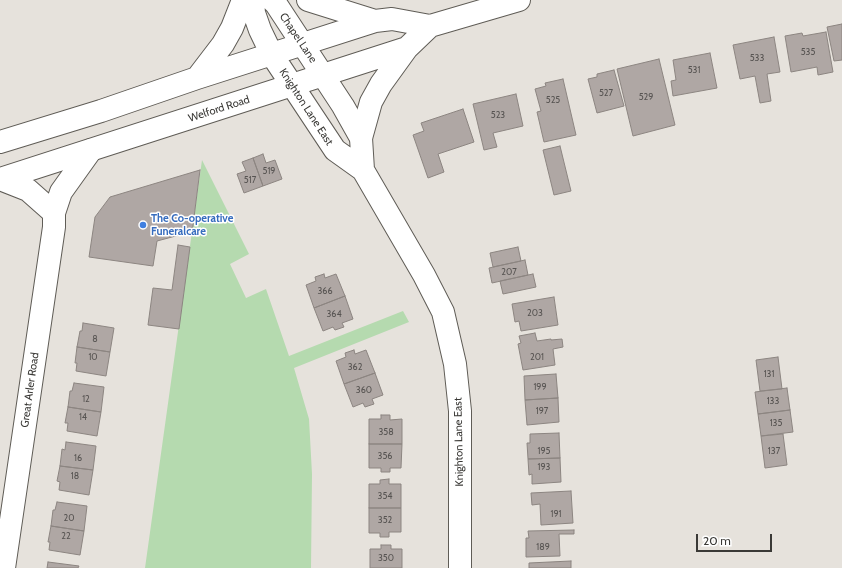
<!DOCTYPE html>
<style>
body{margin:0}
#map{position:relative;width:842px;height:568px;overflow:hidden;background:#e6e2dc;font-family:Cabin,sans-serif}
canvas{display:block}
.scale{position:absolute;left:696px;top:534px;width:76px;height:18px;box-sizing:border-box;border:2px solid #3a3936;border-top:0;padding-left:5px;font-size:12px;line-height:14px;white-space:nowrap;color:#3a3936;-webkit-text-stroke:3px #fff;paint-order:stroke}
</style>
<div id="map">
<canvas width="842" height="568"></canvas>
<div class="scale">20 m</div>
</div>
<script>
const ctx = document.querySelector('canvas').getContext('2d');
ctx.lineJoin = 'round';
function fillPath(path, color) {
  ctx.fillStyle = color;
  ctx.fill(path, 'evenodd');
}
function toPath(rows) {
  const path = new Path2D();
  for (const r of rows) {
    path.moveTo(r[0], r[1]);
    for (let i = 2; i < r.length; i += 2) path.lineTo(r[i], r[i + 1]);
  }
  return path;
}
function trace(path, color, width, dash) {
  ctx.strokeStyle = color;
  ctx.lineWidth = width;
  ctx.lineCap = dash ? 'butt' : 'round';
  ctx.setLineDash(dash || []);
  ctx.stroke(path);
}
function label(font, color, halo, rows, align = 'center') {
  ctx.font = font + ' Cabin,sans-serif';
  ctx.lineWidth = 3;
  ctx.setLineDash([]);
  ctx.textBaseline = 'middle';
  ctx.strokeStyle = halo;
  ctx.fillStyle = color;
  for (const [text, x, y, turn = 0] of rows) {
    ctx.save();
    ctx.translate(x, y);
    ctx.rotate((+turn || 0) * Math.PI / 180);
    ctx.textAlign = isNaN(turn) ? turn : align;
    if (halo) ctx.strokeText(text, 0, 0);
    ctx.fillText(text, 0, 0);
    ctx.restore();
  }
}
fillPath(toPath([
 [202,160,249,254,230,264,246,298,266,289,289,356,403,311,409,322,294,368,309,419,312,474,311,568,145,568]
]), '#b5daaf');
const building = toPath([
 [842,24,842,60,834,61,827,27,842,24],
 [826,32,833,72,818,75,817,67,791,72,785,36,802,33,803,36,826,32],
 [774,37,780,72,767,74,771,101,760,103,755,76,740,79,733,45,774,37],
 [710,53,717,88,673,96,671,81,676,80,673,60,710,53],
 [659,59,675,125,633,136,617,69,659,59],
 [614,70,624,106,597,113,588,79,597,77,597,74,614,70],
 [563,79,576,135,544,142,537,112,541,111,535,89,546,86,545,83,563,79],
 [516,94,523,126,493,133,497,147,484,150,473,104,516,94],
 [463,109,474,142,438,154,444,172,428,178,413,135,424,131,421,123,463,109],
 [560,146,571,191,554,195,543,150,560,146],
 [263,154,266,163,275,160,282,179,263,186,253,158,263,154],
 [253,158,263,186,244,193,237,174,246,171,242,162,253,158],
 [200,170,192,233,187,233,157,241,153,266,89,257,95,217,110,197,200,170],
 [178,245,190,247,179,329,148,325,153,288,172,290,178,245],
 [518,247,521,261,493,267,490,253,518,247],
 [525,260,528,275,492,283,489,268,525,260],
 [324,274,325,278,336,274,345,296,314,308,306,285,316,281,315,277,324,274],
 [533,274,536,287,503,294,500,281,533,274],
 [345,296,353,319,342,323,344,327,335,330,333,327,323,331,314,308,345,296],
 [554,297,558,325,521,331,519,321,515,322,512,304,554,297],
 [83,323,114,328,110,352,77,347,80,331,82,331,83,323],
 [535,333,537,341,551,339,551,340,562,339,563,347,553,349,555,365,523,370,518,344,521,343,519,336,535,333],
 [77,347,110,352,106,376,76,371,77,363,75,363,77,347],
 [354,350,355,354,366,350,375,373,344,384,336,361,346,357,345,353,354,350],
 [778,357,782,389,760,391,756,360,778,357],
 [375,373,383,395,372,399,374,404,365,407,363,403,353,407,344,384,375,373],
 [556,374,558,398,525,400,524,376,556,374],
 [74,383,104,387,101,412,68,407,70,391,72,391,74,383],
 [787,388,790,410,758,414,755,392,787,388],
 [558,398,559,422,527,425,525,400,558,398],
 [68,407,101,412,97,436,67,431,68,423,65,423,68,407],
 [790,410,793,432,761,436,758,414,790,410],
 [381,415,390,415,390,420,402,419,402,444,369,444,369,419,381,419,381,415],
 [559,433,560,458,528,459,527,443,530,443,530,434,559,433],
 [783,434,787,465,765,468,761,436,783,434],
 [66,442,96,446,93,470,60,466,62,449,65,450,66,442],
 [369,444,402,444,401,468,390,468,390,472,381,472,381,468,369,468,369,444],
 [560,458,561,482,532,484,532,474,529,475,528,459,560,458],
 [60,466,93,470,89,495,59,490,60,482,57,481,60,466],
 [389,479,389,484,401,484,401,508,369,508,369,484,380,484,380,480,389,479],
 [571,491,573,523,541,525,540,504,532,505,531,493,571,491],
 [57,502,87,506,84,531,51,526,53,510,55,510,57,502],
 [369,508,401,508,401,532,389,532,389,537,380,537,380,533,369,533,369,508],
 [51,526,84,531,80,555,49,550,50,542,48,542,51,526],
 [574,530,574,534,559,534,560,556,526,557,526,538,529,538,528,531,574,530],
 [381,545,391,545,391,549,402,549,402,568,370,568,370,549,381,549,381,545],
 [571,561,571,568,529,568,529,563,571,561],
 [48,562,79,566,78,568,47,568,48,562]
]);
fillPath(building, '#afa7a4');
trace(building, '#8c8581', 1);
const street = toPath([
 [0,179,28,190,54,213],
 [4,568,54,227,54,213,61,192,91,150]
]);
const secondary = toPath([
 [253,0,254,13,260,30,272,55,335,150,363,170,424,275,443,312,455,364,460,411,460,568],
 [272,0,276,4,343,106,361,138,363,170]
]);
const primary = toPath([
 [308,0,375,21],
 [197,78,223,44,232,28,243,0],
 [361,138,371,102,381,84,407,48],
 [0,142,101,111,197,78,375,21,392,19,430,26,519,0],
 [0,179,407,48,430,26]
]);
trace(street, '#5f5c56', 24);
trace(secondary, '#5f5c56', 24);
trace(primary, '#5f5c56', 24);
trace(street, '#fff', 22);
trace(secondary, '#fff', 22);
trace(primary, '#fff', 22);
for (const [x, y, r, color] of [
 [143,225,4,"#3f7fe0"]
]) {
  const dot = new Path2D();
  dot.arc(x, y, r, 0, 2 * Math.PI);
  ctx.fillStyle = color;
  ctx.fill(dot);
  trace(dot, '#fff', 1.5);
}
label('9px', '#575452', null, [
 ["535",808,52],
 ["533",757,58],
 ["531",694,70],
 ["527",606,93],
 ["529",646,97],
 ["525",553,100],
 ["523",498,115],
 ["519",269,171],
 ["517",250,180],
 ["207",509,272],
 ["366",325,291],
 ["203",535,313],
 ["364",334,314],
 ["8",95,339],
 ["10",93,357],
 ["201",537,357],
 ["362",355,367],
 ["131",769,374],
 ["199",540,387],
 ["360",364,390],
 ["12",86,399],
 ["133",773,401],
 ["197",542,411],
 ["14",83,417],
 ["135",776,423],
 ["358",386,432],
 ["195",544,451],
 ["137",774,451],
 ["356",385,456],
 ["16",78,458],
 ["193",544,467],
 ["18",75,476],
 ["354",385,496],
 ["191",556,514],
 ["20",69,518],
 ["352",385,520],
 ["22",66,536],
 ["189",543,547],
 ["350",386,558]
]);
label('11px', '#3a3936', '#fff', [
 ["Chapel Lane",298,38,56],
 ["Knighton Lane East",306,107,57],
 ["Welford Road",219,109,-18],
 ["Great Arler Road",30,390,-82],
 ["Knighton Lane East",459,442,-91]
]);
label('bold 11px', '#366cbe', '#fff', [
 ["The Co-operative",151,219],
 ["Funeralcare",151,232]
], 'left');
</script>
